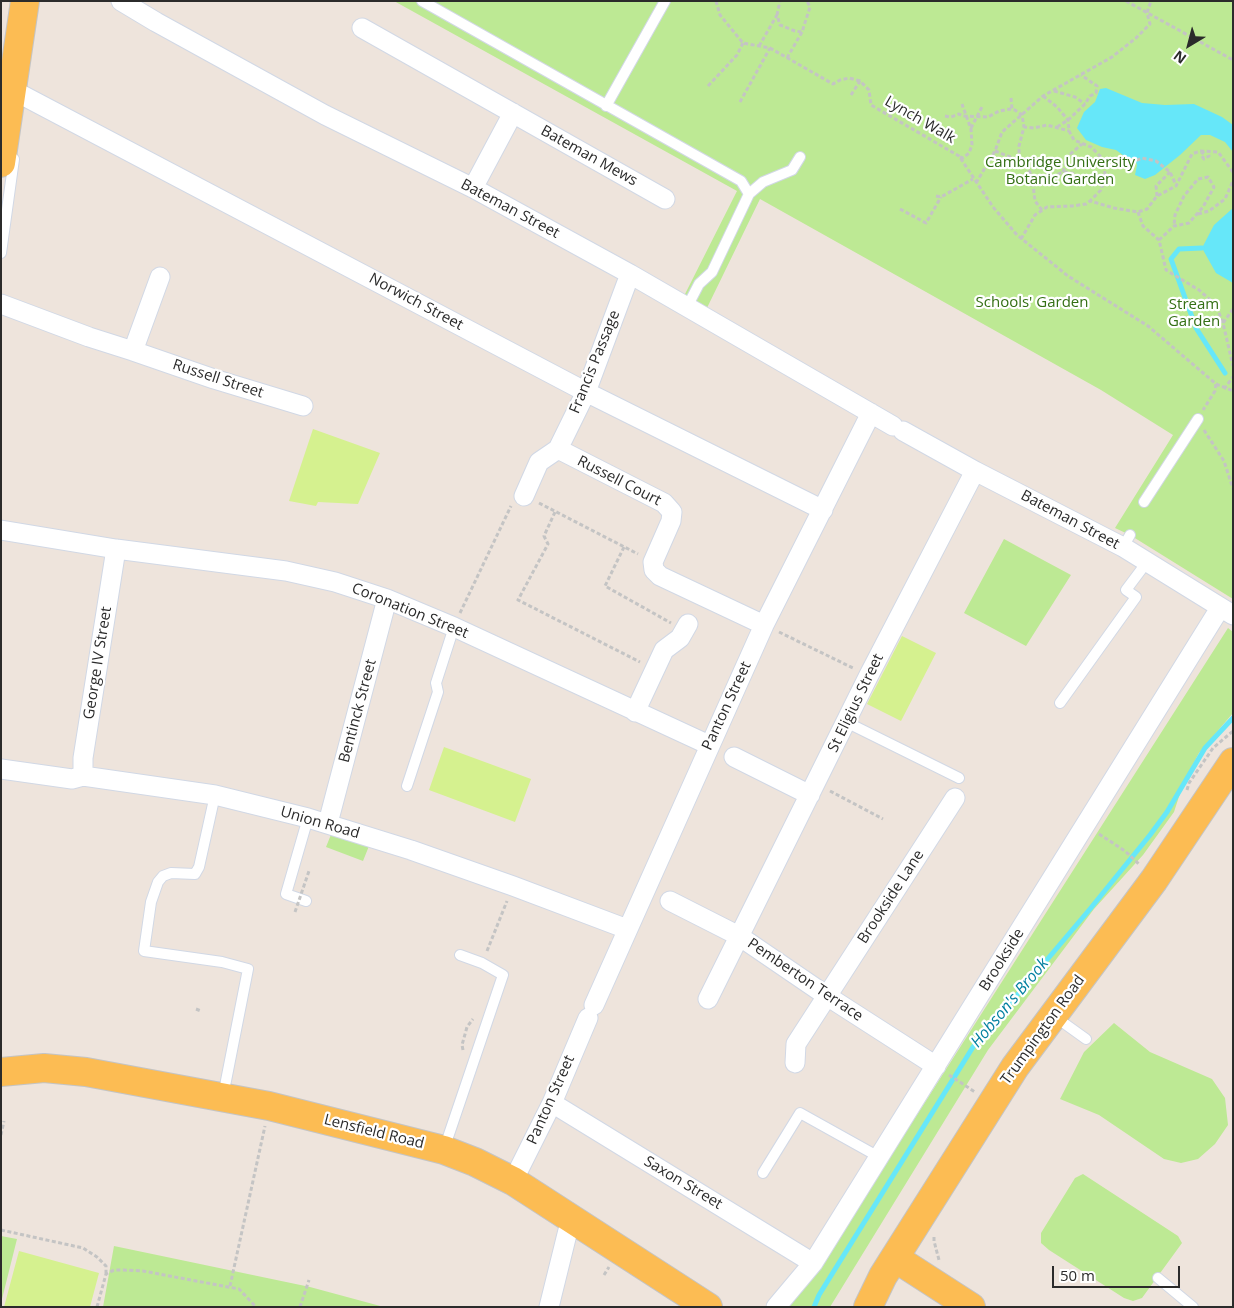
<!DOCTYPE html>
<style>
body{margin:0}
#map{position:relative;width:1234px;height:1308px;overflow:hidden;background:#eee4dc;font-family:"Open Sans",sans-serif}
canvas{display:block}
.frame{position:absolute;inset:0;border:2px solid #2b2b2b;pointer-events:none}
.north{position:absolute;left:1164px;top:20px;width:50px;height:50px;-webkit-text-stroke:4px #fff;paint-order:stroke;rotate:217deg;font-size:14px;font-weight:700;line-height:20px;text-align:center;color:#2b2b2b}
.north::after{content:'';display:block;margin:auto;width:18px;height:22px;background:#2b2b2b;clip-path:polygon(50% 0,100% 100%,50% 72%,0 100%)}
.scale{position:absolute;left:1052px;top:1266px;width:128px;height:22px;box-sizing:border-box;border:2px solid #2b2b2b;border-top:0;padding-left:6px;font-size:15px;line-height:18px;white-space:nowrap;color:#2b2b2b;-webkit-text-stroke:4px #fff;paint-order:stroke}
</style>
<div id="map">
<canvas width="1234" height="1308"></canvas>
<div class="frame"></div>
<div class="north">N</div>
<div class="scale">50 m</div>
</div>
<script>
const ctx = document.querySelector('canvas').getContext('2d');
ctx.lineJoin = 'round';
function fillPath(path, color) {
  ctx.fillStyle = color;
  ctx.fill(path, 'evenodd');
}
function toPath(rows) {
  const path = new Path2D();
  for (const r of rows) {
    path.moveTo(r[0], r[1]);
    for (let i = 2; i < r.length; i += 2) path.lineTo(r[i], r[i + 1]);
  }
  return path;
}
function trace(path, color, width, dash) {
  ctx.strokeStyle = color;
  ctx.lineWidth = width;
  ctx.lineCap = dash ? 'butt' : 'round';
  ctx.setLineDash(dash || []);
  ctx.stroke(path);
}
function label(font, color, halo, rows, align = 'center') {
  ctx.font = font + ' "Open Sans",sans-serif';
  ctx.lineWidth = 4.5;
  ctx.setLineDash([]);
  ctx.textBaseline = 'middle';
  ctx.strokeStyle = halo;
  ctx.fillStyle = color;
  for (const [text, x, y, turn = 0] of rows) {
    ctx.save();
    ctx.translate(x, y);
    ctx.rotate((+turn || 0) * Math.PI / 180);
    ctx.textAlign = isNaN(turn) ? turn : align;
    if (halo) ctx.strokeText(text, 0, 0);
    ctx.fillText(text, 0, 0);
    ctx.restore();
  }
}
fillPath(toPath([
 [394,1,1233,1,1233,599,1130,535,1115,528,1173,435,1101,390,760,199,705,312,683,298,737,191],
 [1004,539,1071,575,1026,646,964,613],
 [1228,628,1233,632,1233,713,1199,753,1184,781,1174,812,1143,855,1094,909,988,1050,830,1307,788,1307,819,1268],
 [332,832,369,846,363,861,326,847],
 [1114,1023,1150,1052,1212,1079,1225,1098,1228,1125,1215,1144,1198,1159,1181,1163,1164,1159,1099,1115,1060,1099,1084,1052],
 [1083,1174,1178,1236,1182,1243,1142,1298,1133,1301,1124,1298,1049,1250,1041,1243,1041,1233,1075,1178],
 [1,1236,17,1239,1,1303],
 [114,1246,310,1287,384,1307,103,1307]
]), '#bde994');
fillPath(toPath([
 [313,429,380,453,358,504,318,502,316,506,289,501],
 [902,636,936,653,901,721,867,704],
 [444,747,531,779,515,822,429,790],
 [19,1251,99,1273,90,1307,4,1307]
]), '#d5f18f');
fillPath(toPath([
 [1106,88,1142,103,1165,105,1194,104,1222,117,1233,125,1233,152,1225,142,1210,135,1201,135,1180,155,1155,175,1145,179,1135,175,1137,165,1135,158,1127,158,1116,150,1102,147,1086,140,1077,128,1084,112,1095,102,1100,89],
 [1233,208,1233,283,1216,273,1202,248,1214,225]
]), '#66e7f9');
trace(toPath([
 [1202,248,1179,249,1171,259,1196,328,1225,373],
 [814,1307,819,1295,973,1047,1090,909,1150,835,1167,812,1205,748,1233,718]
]), '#66e7f9', 5);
const lane = toPath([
 [422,1,741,181,749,194,712,272,699,284,687,307],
 [606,106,665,1],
 [749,194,763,182,792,170,800,157],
 [1,253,14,159],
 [1144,502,1198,419],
 [1123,547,1130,535],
 [1060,703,1136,597,1126,590,1147,562],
 [846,722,959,778],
 [407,786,438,692,436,683,454,627],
 [215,795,199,867,195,874,171,873,163,876,158,882,151,902,144,951,222,962,248,969,223,1096],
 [306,901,286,894,308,818],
 [1054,1016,1086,1039],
 [444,1149,503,975,482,963,460,955],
 [763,1173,800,1113,879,1157],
 [1158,1278,1193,1307]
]);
const street = toPath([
 [121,1,156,22,325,115,473,188,630,274,893,426],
 [362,28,665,199],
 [2,89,12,90,22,95,586,392,823,510],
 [473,188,513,113],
 [1,304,89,337,133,351,214,379,303,406],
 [133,351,160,277],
 [903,431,975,471,1123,547,1233,615],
 [558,449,664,503,672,512,671,521,653,562,654,570,660,576,764,625],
 [558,449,586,392,630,274],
 [524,496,539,462,558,449],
 [1,530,116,549,286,571,335,582,387,599,454,627,709,745],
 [635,712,664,650,680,638,688,624],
 [734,757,810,795],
 [1,769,72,779,83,776,215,795,308,818,411,850,513,886,627,929],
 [83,776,83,758,116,549],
 [328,823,387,599],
 [670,901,739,936,827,996,936,1066],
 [708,999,869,675,975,471],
 [594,1005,764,625,871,413],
 [795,1063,796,1044,955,798],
 [552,1103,813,1263],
 [513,1181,552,1103,588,1018],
 [549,1307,571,1218],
 [776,1307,813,1263,1220,608]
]);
const primary = toPath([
 [1,163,25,1],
 [1,1072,44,1068,86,1072,269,1106,444,1150,475,1162,513,1181,708,1307],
 [895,1258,971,1307],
 [868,1307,883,1276,1015,1067,1154,880,1233,762]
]);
trace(lane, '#d1d8e5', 12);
trace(street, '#d1d8e5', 21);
trace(primary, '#c4c4c4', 30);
trace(toPath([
 [716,1,720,15,743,43,770,48,833,84,840,80,849,78,860,81,869,90,871,105,959,156,993,207,1017,235,1068,276,1148,326,1216,384,1215,391,1203,410],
 [1126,1,1233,60],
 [777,15,780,1],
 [759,46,777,15,780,25,795,31,802,32,810,7,807,1],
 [787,58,802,32],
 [708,86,737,55,743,43],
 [1054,91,1075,97,1085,104],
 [851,95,860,81],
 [1043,96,1057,107,1068,120,1069,131,1074,140,1091,147,1104,160,1105,176,1101,190,1090,201],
 [1011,98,1012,109],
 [740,102,770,48],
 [945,116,951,117,959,114,963,116,988,117,999,111,1010,109,1015,110,1022,115,1024,127],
 [1057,127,1068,120,1085,104,1090,96,1096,93,1097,86,1081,75],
 [971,128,983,105],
 [995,151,1013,158,1019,162],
 [1204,151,1201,155,1204,159,1209,156,1208,152],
 [960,157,963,158,969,153,972,145,971,129,962,104],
 [1105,166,1126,165,1142,158,1156,161,1170,172,1176,185],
 [1063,172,1068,156,1082,144],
 [1033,180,1045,180,1063,172,1072,173,1087,180,1104,176],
 [976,183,995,151,1002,132,1043,96,1112,57,1136,38,1150,24,1147,13,1151,1],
 [936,196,941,197,973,179],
 [1157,196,1156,186,1170,172],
 [900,209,926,223,941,197],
 [1042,210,1035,201,1032,176,1027,167,1019,162,1019,146,1024,127,1034,128,1047,125,1069,131],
 [1138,212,1143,226,1159,240,1166,270,1199,290,1216,305,1223,323],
 [1198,214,1209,211,1225,199,1233,181],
 [1021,239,1035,215,1047,207,1072,206,1086,204,1090,201,1114,208,1138,212,1147,209,1157,196,1176,186,1192,154,1200,151,1218,152,1233,172],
 [1159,240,1174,226,1189,223,1203,207,1214,187,1208,177,1198,179,1184,196,1175,215,1174,226],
 [1233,309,1223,323,1233,366],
 [1216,384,1233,391],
 [1224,389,1233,377],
 [1204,430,1224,461,1233,489],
 [539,503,638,554],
 [555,512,544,536,548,544,518,600,640,662],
 [624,547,605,586,671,623],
 [1232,576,1233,576],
 [460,613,511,506],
 [779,632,855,669],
 [1187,790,1189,783,1213,748,1233,731],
 [830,791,883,819],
 [1099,834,1125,851,1140,865],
 [487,951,507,901],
 [196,1009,201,1011],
 [463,1050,462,1045,467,1027,473,1019],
 [949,1075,975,1092],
 [1,1135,4,1121],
 [1,1230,83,1248,97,1257,106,1266,106,1274],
 [934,1237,934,1241,939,1260],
 [604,1275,609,1267],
 [230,1286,265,1126],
 [97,1307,106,1274,114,1270,124,1270,143,1271,239,1289,256,1307],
 [300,1307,309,1280]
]), '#c4c4c4', 3, [4, 2.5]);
trace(lane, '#fff', 10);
trace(street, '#fff', 19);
trace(primary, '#fcbc53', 28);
trace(toPath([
 [295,912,309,871]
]), '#c4c4c4', 3, [4, 2.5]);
label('15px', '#2b2b2b', '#fff', [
 ["Lynch Walk",920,120,30],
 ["Bateman Mews",589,156,29],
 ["Bateman Street",510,209,28],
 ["Norwich Street",416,302,28],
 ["Francis Passage",595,362,-68],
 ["Russell Street",218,379,18],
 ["Russell Court",619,481,27],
 ["Bateman Street",1070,520,28],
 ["Coronation Street",410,611,22],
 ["George IV Street",98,663,-81],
 ["St Eligius Street",856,703,-64],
 ["Panton Street",727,706,-65],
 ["Bentinck Street",358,711,-75],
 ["Union Road",320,823,16],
 ["Brookside Lane",891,897,-57],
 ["Brookside",1002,960,-58],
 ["Pemberton Terrace",805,980,34],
 ["Trumpington Road",1043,1030,-54],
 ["Panton Street",551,1100,-66],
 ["Lensfield Road",374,1132,14],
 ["Saxon Street",683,1183,31]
]);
label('15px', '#346f14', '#fff', [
 ["Cambridge University",1060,163],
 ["Botanic Garden",1060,180],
 ["Schools' Garden",1032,303],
 ["Stream",1194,305],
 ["Garden",1194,322]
]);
label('italic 16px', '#0380a0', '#fff', [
 ["Hobson's Brook",1010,1003,-50]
]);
</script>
